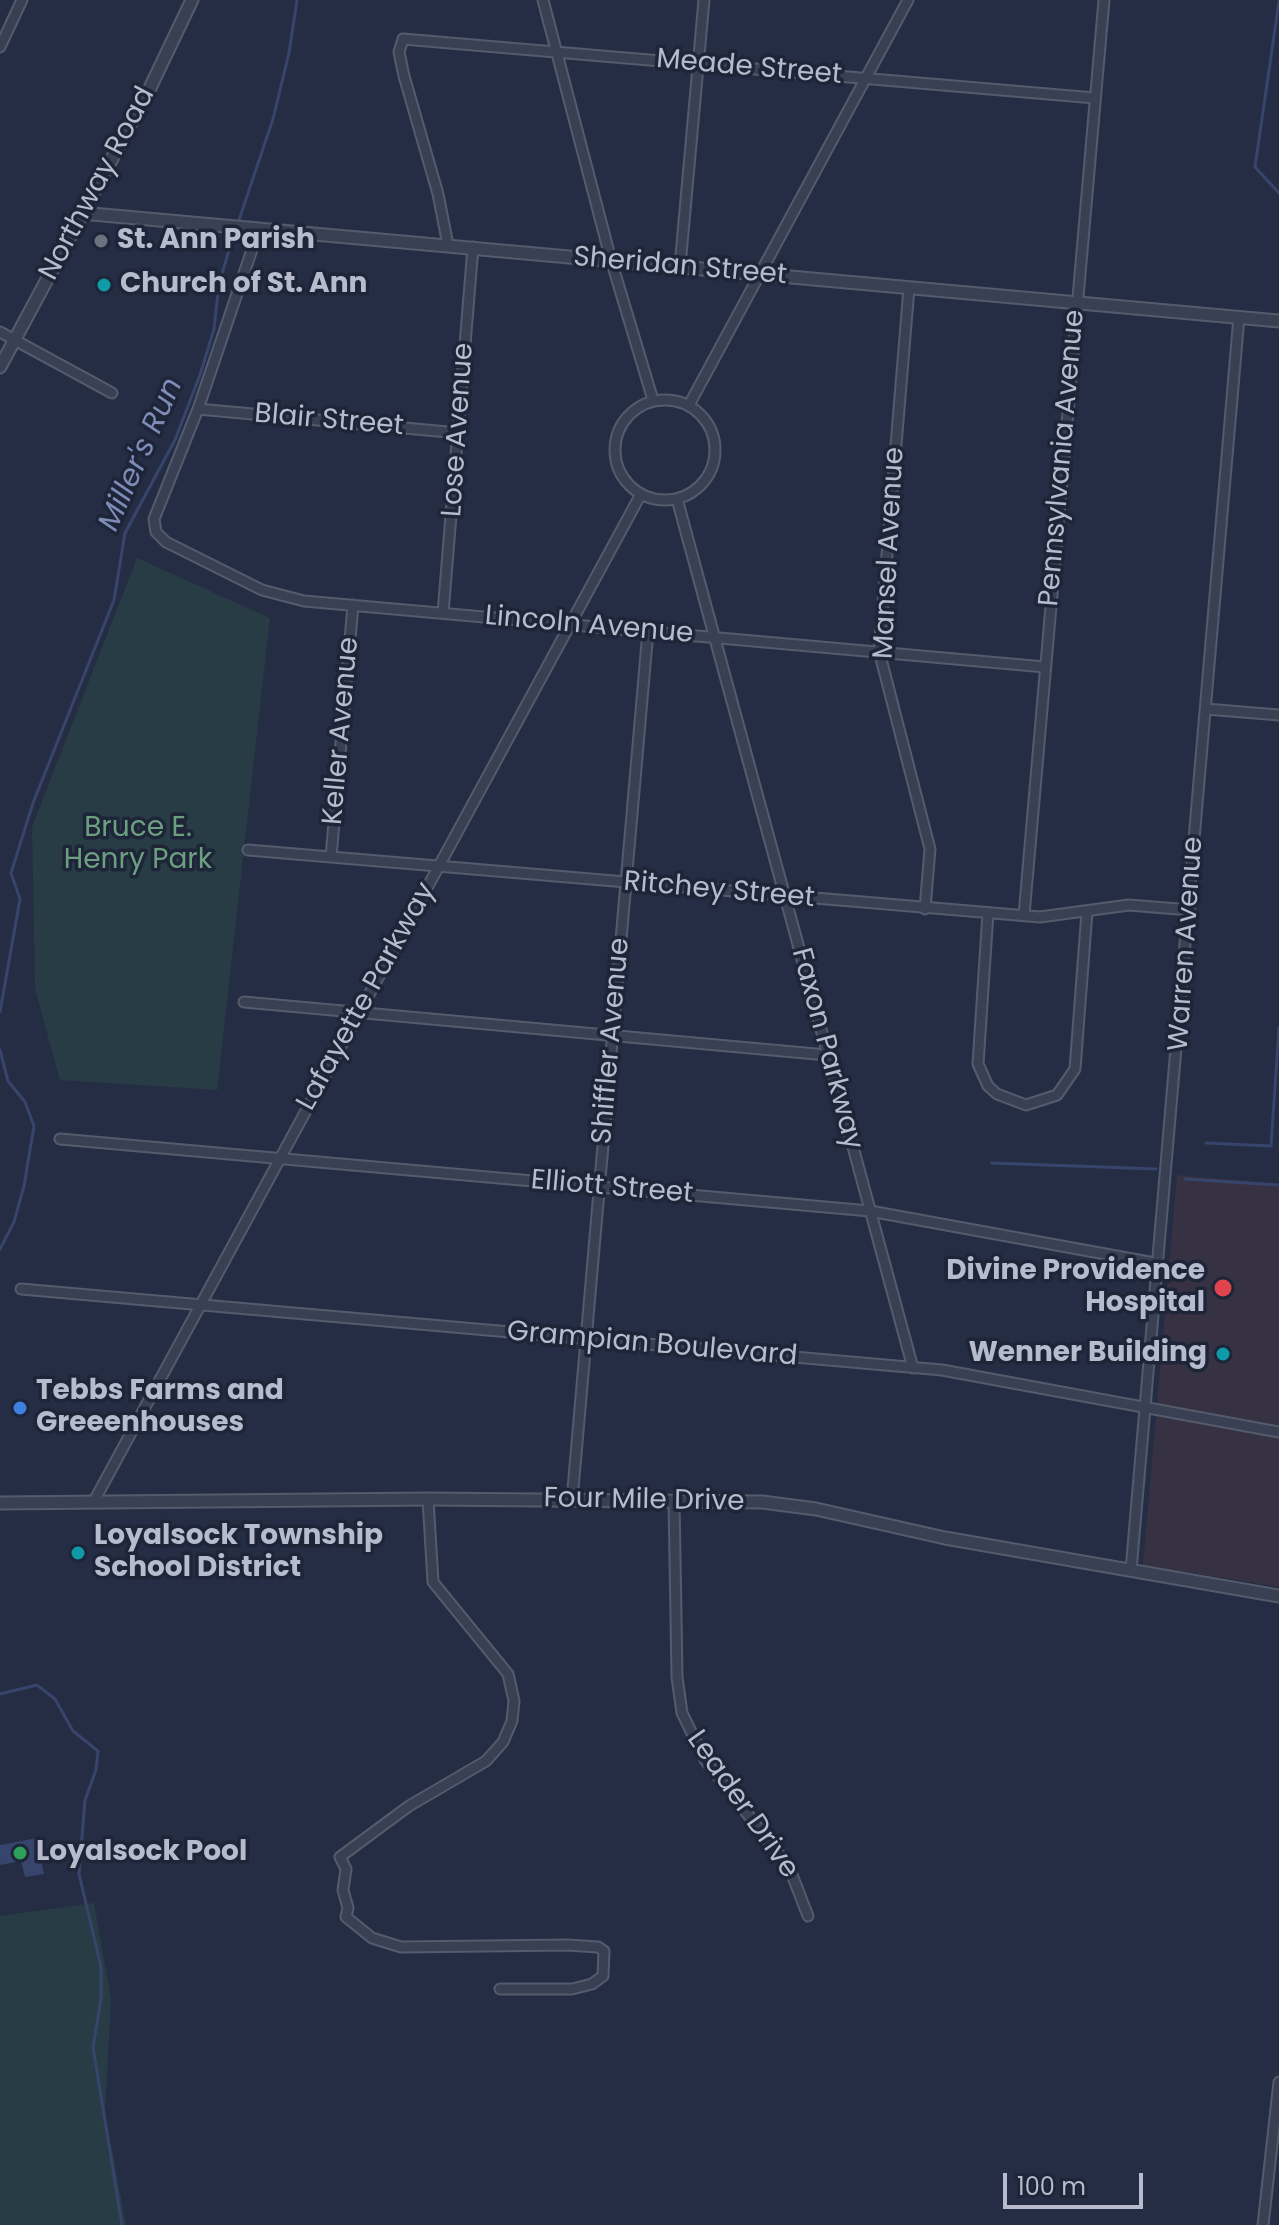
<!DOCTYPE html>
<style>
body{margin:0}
#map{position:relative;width:1279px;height:2225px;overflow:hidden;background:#252d44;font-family:Poppins,sans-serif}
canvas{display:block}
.scale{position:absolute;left:1003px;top:2173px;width:140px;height:36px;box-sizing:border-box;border:4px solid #b6bbcd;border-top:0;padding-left:10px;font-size:24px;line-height:28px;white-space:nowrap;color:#b6bbcd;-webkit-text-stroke:6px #1e2538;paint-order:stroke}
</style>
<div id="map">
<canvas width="1279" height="2225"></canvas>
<div class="scale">100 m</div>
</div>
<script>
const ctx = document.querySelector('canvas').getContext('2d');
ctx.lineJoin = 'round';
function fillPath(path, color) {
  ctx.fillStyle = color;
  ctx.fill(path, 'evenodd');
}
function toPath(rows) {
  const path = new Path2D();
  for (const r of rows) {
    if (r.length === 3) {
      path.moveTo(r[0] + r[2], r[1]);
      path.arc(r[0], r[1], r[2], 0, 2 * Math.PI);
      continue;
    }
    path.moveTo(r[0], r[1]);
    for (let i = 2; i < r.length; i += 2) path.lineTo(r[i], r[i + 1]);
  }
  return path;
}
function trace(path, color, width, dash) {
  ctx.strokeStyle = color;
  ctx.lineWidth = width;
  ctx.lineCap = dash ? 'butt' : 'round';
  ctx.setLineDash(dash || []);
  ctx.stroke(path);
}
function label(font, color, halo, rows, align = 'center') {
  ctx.font = font + ' Poppins,sans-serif';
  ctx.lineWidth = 7;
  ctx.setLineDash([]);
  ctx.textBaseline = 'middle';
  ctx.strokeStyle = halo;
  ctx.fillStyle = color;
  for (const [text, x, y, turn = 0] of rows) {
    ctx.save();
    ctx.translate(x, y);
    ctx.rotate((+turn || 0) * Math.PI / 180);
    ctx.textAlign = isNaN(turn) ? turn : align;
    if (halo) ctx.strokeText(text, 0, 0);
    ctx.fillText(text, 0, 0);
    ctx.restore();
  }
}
fillPath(toPath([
 [1177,1175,1279,1184,1279,1587,1143,1565]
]), '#373243');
fillPath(toPath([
 [137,558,270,618,217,1090,60,1080,35,989,32,827],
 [94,1903,111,1999,105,2112,126,2225,0,2225,0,1916]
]), '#273c44');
fillPath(toPath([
 [37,1838,44,1874,25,1877,21,1861,0,1865,0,1845]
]), '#37456c');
trace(toPath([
 [1279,1,1255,167,1279,193],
 [238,223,273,119,289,53,297,0],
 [0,1012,20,899,11,873,17,854,33,803,114,600,125,533,175,440,200,375,214,329,219,284,235,230],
 [0,1050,8,1081,25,1102,34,1126,24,1186,14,1222,0,1249],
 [1206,1143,1271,1146,1279,1028],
 [992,1163,1156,1169],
 [1185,1179,1279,1185],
 [0,1694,37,1685,55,1699,73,1731,98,1751,96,1770,85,1800,79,1874,101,1967,101,1999,93,2047,122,2225]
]), '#37456c', 3);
const minor = toPath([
 [543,0,611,260,653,400],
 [0,47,22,0],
 [259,229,198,409,154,519,156,532,166,542,262,590,304,601,1045,667],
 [448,245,438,194,404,76,399,52,403,39,1095,98],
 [680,266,704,0],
 [909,288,879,651,930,849,925,909],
 [0,332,112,393],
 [665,450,50],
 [689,405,908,0],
 [198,409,459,433],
 [677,499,913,1368],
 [443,613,473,247],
 [1206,709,1279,715],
 [248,850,1040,917,1129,905,1190,910],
 [331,857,353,605],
 [988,913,978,1064,988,1086,997,1094,1026,1105,1057,1095,1075,1069,1087,912],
 [1024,915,1104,0],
 [244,1002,827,1055],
 [60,1139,870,1211,1160,1264],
 [21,1289,942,1370,1279,1432],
 [428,1499,433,1582,508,1674,514,1701,512,1721,503,1742,486,1761,409,1806,340,1857,346,1869,343,1890,348,1908,346,1917,372,1938,401,1947,567,1945,598,1947,604,1951,603,1976,592,1984,572,1989,500,1989],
 [572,1500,648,631],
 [674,1500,677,1677,682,1713,705,1760,789,1867,808,1916],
 [94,1501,641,494],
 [1131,1570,1239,317],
 [1263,2225,1279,2082]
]);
const tertiary = toPath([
 [81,213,1279,321],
 [0,367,150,88,192,0],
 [0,1503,428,1499,762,1502,816,1509,945,1538,1279,1596]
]);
trace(minor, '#545b6d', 13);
trace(tertiary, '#545b6d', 15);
trace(minor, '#394053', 9);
trace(tertiary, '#394053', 11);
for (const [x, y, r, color] of [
 [101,241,8,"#6b7280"],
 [104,285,8,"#0f9aa8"],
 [1223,1288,10,"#e0444e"],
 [1223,1354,8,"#0f9aa8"],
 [20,1408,8,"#3f7fe0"],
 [78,1553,8,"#0f9aa8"],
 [20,1853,8,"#2e9e5b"]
]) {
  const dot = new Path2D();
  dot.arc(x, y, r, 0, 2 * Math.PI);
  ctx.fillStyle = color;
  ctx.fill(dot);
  trace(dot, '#1e2538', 3);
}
label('28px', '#b6bbcd', '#1e2538', [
 ["Meade Street",749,68,5],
 ["Northway Road",98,184,-62],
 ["Sheridan Street",680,267,5],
 ["Blair Street",329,421,5],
 ["Lose Avenue",459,430,-86],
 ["Pennsylvania Avenue",1063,458,-85],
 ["Mansel Avenue",890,553,-87],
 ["Lincoln Avenue",589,626,5],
 ["Keller Avenue",342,731,-85],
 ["Ritchey Street",719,891,5],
 ["Warren Avenue",1187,944,-86],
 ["Lafayette Parkway",367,997,-61],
 ["Shiffler Avenue",612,1041,-85],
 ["Faxon Parkway",826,1049,75],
 ["Elliott Street",612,1188,5],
 ["Grampian Boulevard",652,1345,5],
 ["Four Mile Drive",644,1501,1],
 ["Leader Drive",742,1805,55]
]);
label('bold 28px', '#b6bbcd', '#1e2538', [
 ["St. Ann Parish",117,241],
 ["Church of St. Ann",120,285],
 ["Divine Providence",1205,1272,"right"],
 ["Hospital",1205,1304,"right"],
 ["Wenner Building",1207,1354,"right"],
 ["Tebbs Farms and",36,1392],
 ["Greeenhouses",36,1424],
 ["Loyalsock Township",94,1537],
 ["School District",94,1569],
 ["Loyalsock Pool",36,1853]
], 'left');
label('28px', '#6c9f80', '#1e2538', [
 ["Bruce E.",138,829],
 ["Henry Park",138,861]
]);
label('italic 30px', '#7c8cb6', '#1e2538', [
 ["Miller's Run",142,455,-66]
]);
</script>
